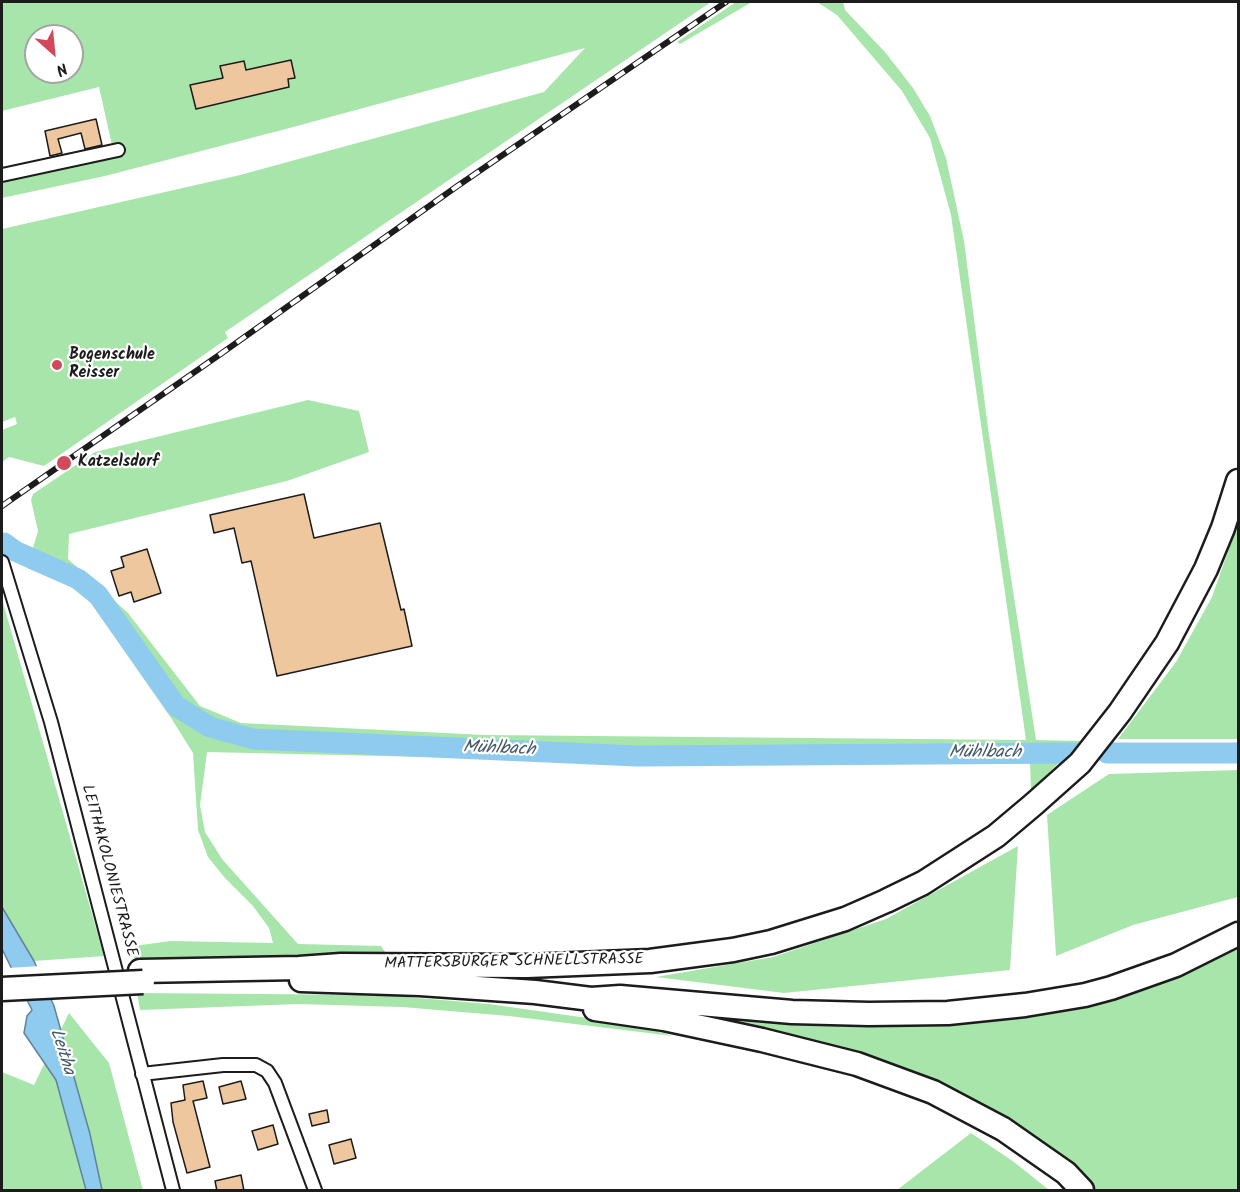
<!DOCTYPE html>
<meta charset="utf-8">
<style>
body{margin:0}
#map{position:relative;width:1240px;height:1192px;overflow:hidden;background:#fff;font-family:Kalam,sans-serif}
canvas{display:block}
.frame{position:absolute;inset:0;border:3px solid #1c1c1c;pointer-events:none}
.north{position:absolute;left:24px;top:24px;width:60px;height:60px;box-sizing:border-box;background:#fff;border:2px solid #a4a4a4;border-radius:50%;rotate:153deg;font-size:16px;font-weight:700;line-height:24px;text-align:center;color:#1c1c1c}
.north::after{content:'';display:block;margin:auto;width:21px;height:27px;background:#d1495b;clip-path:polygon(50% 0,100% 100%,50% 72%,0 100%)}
</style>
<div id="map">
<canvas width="1240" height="1192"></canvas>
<div class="frame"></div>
<div class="north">N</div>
</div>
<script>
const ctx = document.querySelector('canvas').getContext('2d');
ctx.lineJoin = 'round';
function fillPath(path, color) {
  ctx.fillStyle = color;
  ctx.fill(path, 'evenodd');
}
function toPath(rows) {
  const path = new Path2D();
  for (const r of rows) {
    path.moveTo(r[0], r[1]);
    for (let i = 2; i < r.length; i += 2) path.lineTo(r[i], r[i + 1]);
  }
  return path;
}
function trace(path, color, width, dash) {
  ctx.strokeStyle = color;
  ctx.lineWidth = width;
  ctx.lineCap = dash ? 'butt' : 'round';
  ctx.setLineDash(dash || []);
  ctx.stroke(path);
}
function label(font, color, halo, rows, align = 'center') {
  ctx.font = font + ' Kalam,sans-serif';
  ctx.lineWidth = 4.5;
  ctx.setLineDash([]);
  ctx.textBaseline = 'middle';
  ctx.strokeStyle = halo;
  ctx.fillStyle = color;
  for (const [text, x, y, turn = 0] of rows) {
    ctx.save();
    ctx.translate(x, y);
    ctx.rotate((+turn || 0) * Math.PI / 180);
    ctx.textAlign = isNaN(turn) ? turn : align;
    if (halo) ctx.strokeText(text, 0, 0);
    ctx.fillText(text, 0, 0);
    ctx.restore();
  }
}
fillPath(toPath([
 [2,2,711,2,225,332,228,338,44,466,9,457,2,462,2,430,17,424,15,417,2,422,2,229,240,175,544,92,585,48,282,130,105,176,2,198,2,181,114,154,99,87,2,111],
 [36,36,72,36,72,72,36,72],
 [736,2,752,2,680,44,677,42],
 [817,2,843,2,845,10,885,52,913,88,930,116,946,158,964,241,988,428,1036,740,1081,741,1031,790,1030,762,557,760,207,752,200,805,205,832,222,859,298,944,381,946,388,956,134,958,134,946,170,941,273,943,269,928,253,906,225,878,208,857,198,830,193,753,171,718,91,603,72,587,27,568,38,531,31,500,33,494,95,452,308,400,359,411,369,452,287,481,69,534,68,559,128,613,200,706,241,723,485,735,1026,740,951,215,930,138,902,91,837,15],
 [1238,523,1238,739,1118,739,1176,662,1212,597],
 [2,599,104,956,34,961,2,907],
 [1238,770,1238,897,1133,925,1056,956,1047,815,1109,774],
 [1018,846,1010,970,784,993,656,977,773,957,886,919],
 [1238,947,1238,1190,1082,1190,933,1092,709,1029,714,1006,1025,1005,1201,954,1207,964],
 [137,993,383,995,489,1004,636,1025,673,1036,509,1016,402,1007,298,1004,140,1010],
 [69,1013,109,1063,143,1190,2,1190,2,1072,34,1085],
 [971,1133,1014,1162,1049,1190,897,1190]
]), '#a8e5ab');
const water = toPath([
 [2,907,34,961,54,1006,90,1134,102,1190,86,1190,56,1080,24,1033,27,1016,32,1010,2,949,2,907]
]);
fillPath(water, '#8fcaef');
trace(water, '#61849b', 1.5);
fillPath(toPath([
 [40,966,51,993,21,995,8,968]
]), '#fff');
trace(toPath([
 [4,543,15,551,78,579,98,595,176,706,210,727,253,739,637,756,1074,753],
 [1107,753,1238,753]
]), '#8fcaef', 21);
const building = toPath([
 [291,60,295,78,288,79,289,87,196,109,190,85,223,78,220,66,244,61,246,70,291,60],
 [96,119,102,145,85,149,81,133,58,139,62,153,50,156,45,131,96,119],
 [304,494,314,538,380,523,401,610,404,609,412,646,277,676,251,561,242,563,234,528,214,533,210,515,304,494],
 [147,549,161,593,134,602,131,592,119,596,111,571,124,567,121,557,147,549],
 [203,1081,207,1098,193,1101,210,1167,187,1173,173,1122,171,1103,185,1100,183,1085,203,1081],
 [241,1081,246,1099,223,1104,219,1087,241,1081],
 [327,1110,329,1122,312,1126,309,1114,327,1110],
 [273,1125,278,1144,258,1150,252,1131,273,1125],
 [351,1139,356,1158,334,1164,329,1145,351,1139],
 [241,1175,244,1191,217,1191,215,1181,241,1175]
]);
fillPath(building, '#eec79e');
trace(building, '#1c1c1c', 1.5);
const street = toPath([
 [2,175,118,150],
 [2,562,51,722,173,1190],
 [142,1074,223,1065,256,1065,267,1071,275,1083,315,1190]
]);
const highway = toPath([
 [140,971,299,968,341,965,527,966,650,961,733,950,771,942,845,919,886,901,923,883,996,836,1034,804,1080,763,1120,712,1167,643,1206,569,1223,528,1238,481],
 [301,980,420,984,535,992,591,999,620,997,792,1012,869,1014,948,1013,1025,1005,1085,995,1111,988,1176,965,1238,934],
 [595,1009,664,1019,762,1040,857,1064,933,1092,1003,1129,1066,1173,1082,1190]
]);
trace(street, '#1c1c1c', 16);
trace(highway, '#1c1c1c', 27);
trace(street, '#fff', 12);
trace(highway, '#fff', 22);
const rail = toPath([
 [2,506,222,353,456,187,726,2]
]);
trace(rail, '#1c1c1c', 6);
trace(rail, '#fff', 4, [11]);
const highwayBridge = toPath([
 [2,989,143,982]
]);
trace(highwayBridge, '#1c1c1c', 27, []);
trace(highwayBridge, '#fff', 22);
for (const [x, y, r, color] of [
 [57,365,6,"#d1495b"],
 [64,463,8,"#d1495b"]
]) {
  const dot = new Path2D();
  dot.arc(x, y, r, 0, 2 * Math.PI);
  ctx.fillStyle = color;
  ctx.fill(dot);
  trace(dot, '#fff', 2);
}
label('bold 16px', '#1c1c1c', '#fff', [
 ["Bogenschule",69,356],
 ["Reisser",69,374],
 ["Katzelsdorf",78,463]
], 'left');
label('16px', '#1c1c1c', '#fff', [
 ["LEITHAKOLONIESTRASSE",108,871,75],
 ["MATTERSBURGER SCHNELLSTRASSE",514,963,-1]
]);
label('italic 18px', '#445966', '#fff', [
 ["Mühlbach",499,750,2],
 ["Mühlbach",985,754],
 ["Leitha",61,1052,72]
]);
</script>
